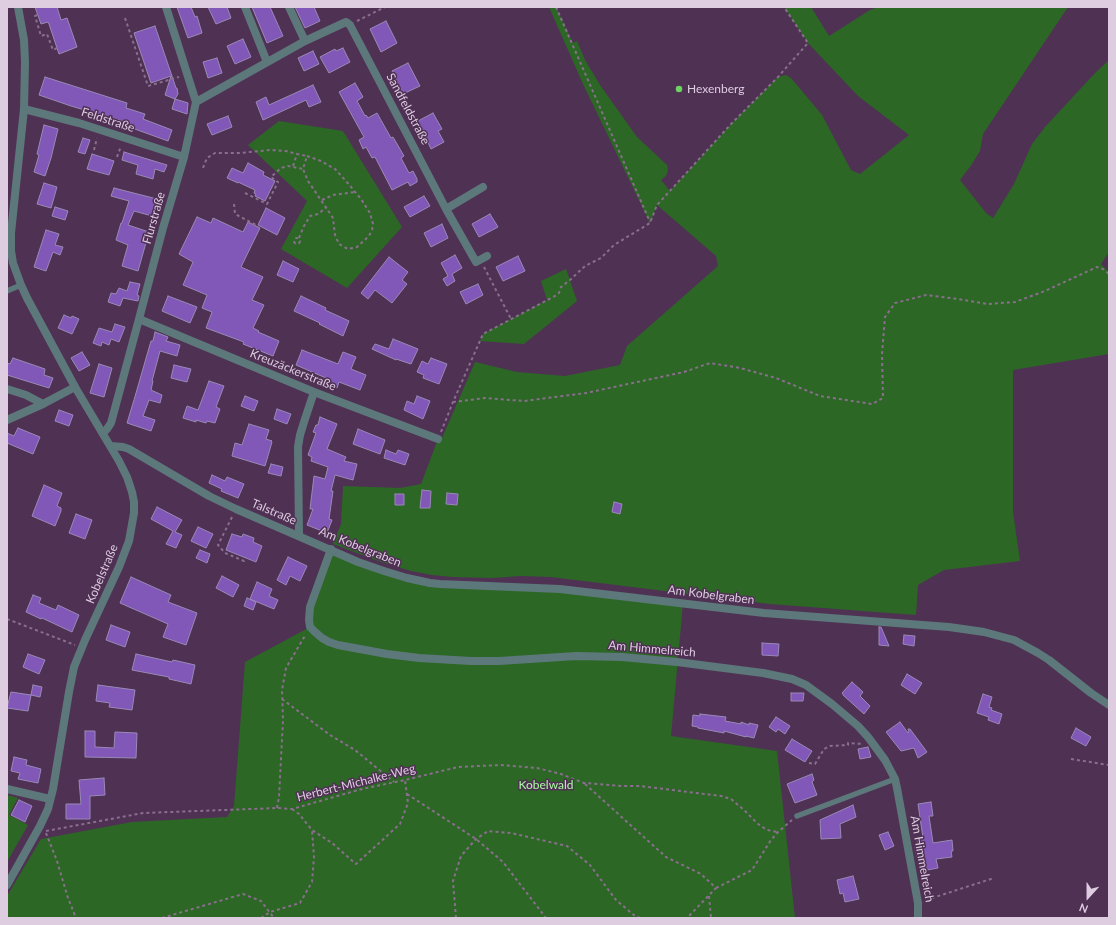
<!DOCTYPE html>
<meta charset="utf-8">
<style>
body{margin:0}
#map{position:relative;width:1116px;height:925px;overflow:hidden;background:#4f3154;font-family:Lato,sans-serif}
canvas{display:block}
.frame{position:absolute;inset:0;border:8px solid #decce1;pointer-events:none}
.north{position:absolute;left:1068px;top:877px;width:40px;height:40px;-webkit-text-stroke:3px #4f3154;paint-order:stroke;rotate:201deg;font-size:11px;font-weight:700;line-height:16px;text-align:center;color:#decce1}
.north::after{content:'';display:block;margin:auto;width:14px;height:18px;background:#decce1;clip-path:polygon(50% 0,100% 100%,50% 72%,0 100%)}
</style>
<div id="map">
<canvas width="1116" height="925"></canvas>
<div class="frame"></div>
<div class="north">N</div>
</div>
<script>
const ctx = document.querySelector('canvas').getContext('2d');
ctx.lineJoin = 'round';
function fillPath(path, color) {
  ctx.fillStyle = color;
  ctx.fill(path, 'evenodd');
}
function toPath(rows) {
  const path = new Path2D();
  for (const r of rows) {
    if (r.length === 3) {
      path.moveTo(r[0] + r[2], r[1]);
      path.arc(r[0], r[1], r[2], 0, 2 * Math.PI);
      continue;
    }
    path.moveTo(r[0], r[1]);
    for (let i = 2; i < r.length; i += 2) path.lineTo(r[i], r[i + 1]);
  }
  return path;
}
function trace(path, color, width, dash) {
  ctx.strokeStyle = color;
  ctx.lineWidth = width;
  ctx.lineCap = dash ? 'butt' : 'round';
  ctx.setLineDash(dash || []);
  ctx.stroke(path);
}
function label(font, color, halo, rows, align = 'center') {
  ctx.font = font + ' Lato,sans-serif';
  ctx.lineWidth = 3;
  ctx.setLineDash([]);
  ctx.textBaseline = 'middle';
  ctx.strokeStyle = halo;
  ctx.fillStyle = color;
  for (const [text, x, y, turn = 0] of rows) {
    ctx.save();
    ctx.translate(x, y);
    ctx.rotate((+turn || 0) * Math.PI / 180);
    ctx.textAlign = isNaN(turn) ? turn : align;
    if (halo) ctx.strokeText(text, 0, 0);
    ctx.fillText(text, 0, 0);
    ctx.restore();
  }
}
fillPath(toPath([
 [549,7,556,7,573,43,577,41,585,60,600,85,637,137,667,165,668,170,666,176,661,180,670,191,732,123,778,77,786,75,792,79,822,115,851,170,860,174,909,135,858,96,808,43,784,7,811,7,829,36,870,10,878,7,1068,7,983,134,980,151,972,164,960,180,986,213,993,218,1014,184,1032,144,1045,127,1095,73,1109,60,1109,252,1101,264,1109,272,1109,354,1013,370,1013,512,1020,561,944,570,918,585,916,615,770,604,551,577,521,576,493,578,452,577,432,575,411,571,381,562,333,544,341,524,343,486,400,488,421,484,438,439,442,438,475,362,517,372,565,376,620,365,627,346,718,266,716,256,657,205,650,223,583,84],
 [279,121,343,131,402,227,347,288,281,249,307,201,248,145],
 [566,269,577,301,524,344,480,341,483,334,547,300,541,281],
 [331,549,407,578,683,603,671,736,777,751,795,918,7,918,7,896,41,839,132,822,227,817,234,806,245,662,310,627,309,620],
 [7,795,18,798,9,815,28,825,7,862]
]), '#2d6726');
const building = toPath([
 [35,7,57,7,61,20,67,18,77,47,59,54,49,24,48,22,41,24,35,7],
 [177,7,191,7,195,17,197,16,202,33,188,38,177,7],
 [208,7,227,7,231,18,216,24,208,7],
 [252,7,270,7,283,36,267,43,252,7],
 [295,7,314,7,320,21,305,28,295,7],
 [386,21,397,43,381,52,370,29,386,21],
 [155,26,176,88,177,88,178,94,175,99,165,95,171,76,151,83,134,33,155,26],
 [243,39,251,57,235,64,227,46,243,39],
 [343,48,350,62,329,73,320,57,335,49,336,51,343,48],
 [313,51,319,64,304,71,298,58,313,51],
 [217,58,222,73,208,78,203,62,217,58],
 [408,63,420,86,403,94,392,71,408,63],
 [45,77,127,103,126,108,145,114,143,119,172,130,168,141,132,128,132,126,121,122,122,121,71,106,39,95,45,77],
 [355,83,363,97,357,101,365,116,366,115,368,118,377,113,391,138,393,137,404,156,401,158,409,173,413,171,417,179,417,182,410,186,408,182,392,190,375,157,372,158,366,147,363,149,359,140,364,137,339,92,355,83],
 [313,85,321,102,309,107,306,100,263,120,256,102,266,97,269,105,313,85],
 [175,99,188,103,187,114,172,109,175,99],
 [433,113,442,129,438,131,444,142,431,149,418,121,433,113],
 [228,116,232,127,212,135,207,124,228,116],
 [44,125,58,129,51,158,45,176,34,172,39,155,37,154,44,125],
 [83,138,90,140,85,154,78,152,83,138],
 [124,152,167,165,164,172,155,169,153,179,136,174,138,165,122,160,124,152],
 [92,154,114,161,109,175,87,169,92,154],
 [248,163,264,172,263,175,275,181,265,201,255,196,256,194,254,193,255,190,238,182,238,183,227,178,232,168,243,173,248,163],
 [44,183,57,187,51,208,37,204,44,183],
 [114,188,157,199,152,216,134,211,128,225,149,232,138,271,122,266,128,245,116,240,121,223,122,223,129,201,111,196,114,188],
 [424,196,430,206,410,217,404,207,424,196],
 [55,207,68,211,65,220,52,216,55,207],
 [266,208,285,218,277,235,258,225,266,208],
 [490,214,498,227,479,237,472,224,490,214],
 [197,217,211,223,213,218,243,232,248,222,260,228,241,267,263,277,252,300,264,305,253,328,259,331,258,332,279,341,273,356,243,344,244,342,206,328,212,312,202,308,207,295,183,285,193,262,179,254,197,217],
 [442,224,448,238,431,247,424,233,442,224],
 [46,230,59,234,55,245,63,247,60,255,53,252,46,271,34,267,46,230],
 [455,255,462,268,452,274,455,281,447,286,443,279,448,276,441,263,455,255],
 [518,256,525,271,503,281,496,267,518,256],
 [389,257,408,272,402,280,407,284,392,303,375,290,368,299,361,293,389,257],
 [283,261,299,269,293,282,277,275,283,261],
 [130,282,140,284,137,295,139,296,138,301,123,298,120,306,108,302,111,293,116,294,119,288,127,291,130,282],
 [478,284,483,295,466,304,460,292,478,284],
 [168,296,197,307,190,323,162,311,168,296],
 [301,296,326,308,325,310,349,321,343,336,319,324,320,323,294,311,301,296],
 [64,315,71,318,72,316,79,319,72,334,58,328,64,315],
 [115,324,125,327,119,342,111,339,109,345,102,342,101,346,93,343,99,328,112,332,115,324],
 [155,332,168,337,166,341,180,345,177,356,160,351,152,381,153,381,151,390,162,395,160,403,149,400,143,416,155,420,151,431,127,423,134,400,151,341,153,341,155,332],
 [393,339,418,349,411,364,396,359,396,360,372,349,375,344,389,349,393,339],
 [302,350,338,364,343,352,356,357,351,369,366,375,360,390,339,382,337,388,324,383,326,378,296,365,302,350],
 [82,352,90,365,79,371,71,358,82,352],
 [13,358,45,369,44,375,53,378,49,388,7,375,7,363,10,364,13,358],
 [431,358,447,364,439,384,423,378,424,375,417,372,422,361,428,364,431,358],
 [99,364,112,368,104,397,90,393,99,364],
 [174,365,191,369,187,382,171,378,174,365],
 [209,381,224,386,216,407,220,409,215,423,207,421,206,423,196,420,196,422,183,418,187,406,198,410,209,381],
 [245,396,258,401,254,411,241,406,245,396],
 [417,396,430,401,423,419,404,410,407,401,414,404,417,396],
 [277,409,291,414,287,424,274,419,277,409],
 [59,410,73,415,69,426,55,421,59,410],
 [320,417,337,424,327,449,346,457,344,461,357,464,353,480,335,475,331,491,333,491,329,519,332,520,327,533,307,525,313,509,310,509,314,476,325,479,328,467,311,461,312,457,308,455,316,433,313,432,316,425,318,425,320,417],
 [249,424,269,430,266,439,272,441,271,441,272,442,265,466,232,456,235,443,242,445,249,424],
 [18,428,40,437,33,454,7,443,7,433,14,436,18,428],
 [358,429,385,440,380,454,353,444,358,429],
 [386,450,396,454,398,450,409,454,405,465,384,458,386,450],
 [271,464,283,467,281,476,268,473,271,464],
 [212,475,225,481,227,477,244,484,238,498,221,491,222,489,209,483,212,475],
 [44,485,62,493,57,506,61,508,61,511,55,526,32,516,44,485],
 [422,490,431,491,430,508,420,508,422,490],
 [447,493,458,494,457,505,446,504,447,493],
 [395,494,404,494,404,505,395,505,395,494],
 [614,502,622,504,620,514,612,512,614,502],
 [157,507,182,520,175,532,182,535,176,548,166,544,173,531,151,519,157,507],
 [76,514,92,520,85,539,69,533,76,514],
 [198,527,213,534,206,548,191,541,198,527],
 [232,534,242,537,243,534,254,538,253,542,262,546,256,562,226,550,232,534],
 [200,550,210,554,207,563,196,558,200,550],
 [288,557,307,566,300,581,290,576,286,585,277,580,288,557],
 [222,576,239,585,233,597,216,588,222,576],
 [131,577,171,595,168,602,197,613,186,645,163,637,168,624,120,603,131,577],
 [257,582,272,589,269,596,278,600,274,609,250,599,257,582],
 [33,595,41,598,39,603,56,610,58,605,79,615,72,632,42,618,41,619,26,612,33,595],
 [247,598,256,602,253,610,244,606,247,598],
 [111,625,130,632,125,647,106,640,111,625],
 [879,627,881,627,889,646,879,645,879,627],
 [904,635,915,636,914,646,903,644,904,635],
 [762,643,779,644,778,656,762,655,762,643],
 [28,654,45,660,39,674,23,667,28,654],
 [136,654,172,662,173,660,195,665,191,684,169,679,169,677,132,670,136,654],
 [907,674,922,683,915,694,901,685,907,674],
 [852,682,863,692,860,696,870,706,864,714,843,695,843,694,842,693,852,682],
 [33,685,42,687,40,697,31,695,28,711,7,708,11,692,31,695,33,685],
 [98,685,135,690,132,710,109,707,110,703,96,701,98,685],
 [791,693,804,693,803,701,791,701,791,693],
 [983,694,992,697,989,707,992,708,991,710,1002,714,999,724,988,720,989,717,977,713,983,694],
 [700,714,726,717,725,721,741,724,741,722,749,725,749,723,758,725,754,738,746,736,746,737,724,731,724,733,698,728,698,727,692,726,693,715,700,716,700,714],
 [776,717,790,726,785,734,778,729,776,732,769,727,776,717],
 [900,722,908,733,909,732,908,729,910,729,927,752,918,758,914,748,901,751,886,732,900,722],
 [1076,728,1091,737,1086,746,1071,738,1076,728],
 [85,731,95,731,95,747,114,748,115,732,137,733,136,758,85,757,85,731],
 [792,739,812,751,805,762,785,750,792,739],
 [868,747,871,757,860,759,858,749,868,747],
 [14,757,27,760,26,765,41,769,38,783,18,779,20,773,11,771,14,757],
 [812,774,814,780,812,782,817,795,795,803,787,784,812,774],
 [104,778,105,795,90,796,90,819,66,819,66,804,81,804,79,780,104,778],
 [19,800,32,806,25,822,11,815,19,800],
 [931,802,933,816,929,816,933,843,952,840,953,851,951,851,952,857,936,859,938,868,922,871,920,861,918,861,915,847,918,846,917,839,923,838,918,804,931,802],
 [853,805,856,817,840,824,841,838,821,839,820,820,853,805],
 [888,832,894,846,885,850,879,835,888,832],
 [853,876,859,899,845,902,843,893,840,894,837,880,853,876]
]);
fillPath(building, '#8157b7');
trace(building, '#9a89b6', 1);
trace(toPath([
 [556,7,650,222],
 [37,15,35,16,41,36,47,34,53,50,57,48],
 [125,18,148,86,179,77],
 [357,21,385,7],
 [94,150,97,138],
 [307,156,321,161,335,169,346,181,361,199,370,213,373,224,372,230,369,236,357,247,348,249,339,244,335,235,333,218,308,181,303,169,307,156],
 [117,157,121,146],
 [293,166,297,154,307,156],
 [203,168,207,158,215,153,240,153,270,150,286,151,297,154],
 [245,193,267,204,278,182,271,177,281,168,288,166,303,169],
 [322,200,333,195,355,192],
 [234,204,235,214,256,225],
 [299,238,304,226,310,216,318,214,327,207],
 [297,241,3],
 [484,267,511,319],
 [453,402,485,398,524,401,586,393,684,372,710,363,740,368,776,378,820,396,872,404,883,398,882,354,885,317,895,303,926,295,958,299,988,304,1015,302,1045,291,1097,267,1103,269,1109,274],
 [441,432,453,402,483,334,555,296,559,293,561,287,570,280,585,266,601,258,614,245,650,223,657,205,732,123,778,77,808,43,784,7],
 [232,517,218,545,225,553,244,561,245,558],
 [7,619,75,645],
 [282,699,330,735,355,750,394,782],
 [1071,759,1109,765],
 [809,763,815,764,824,749,830,746,848,745,848,743,863,744],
 [585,784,666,857,701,874,716,888,687,918],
 [407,794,476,839,503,862,546,918],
 [277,808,279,797,283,720,282,690,286,668,306,634],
 [292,809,299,814,312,830,332,843,356,864,400,824,408,803,405,780],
 [46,831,143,813,251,809,277,808,292,809,362,789,405,780,458,767,501,765,537,768,561,774,584,783,621,786,640,786,721,796,731,799,744,810,758,824,767,830,778,832],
 [46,833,57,861,68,898,76,918],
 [716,888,752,870,771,840,778,832,792,820],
 [709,896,711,918],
 [926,900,994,878],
 [162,918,243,894,261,901,274,918],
 [261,918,270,912,300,903,312,882,314,857,312,830],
 [456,918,453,881,461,856,476,839,488,831,511,833,567,846,590,865,616,900,635,916,640,918]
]), '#896f8d', 2, [3, 3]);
trace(toPath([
 [7,291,21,285],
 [797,816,895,779]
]), '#5d787a', 5.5);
trace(toPath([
 [245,7,267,62],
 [289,7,305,41],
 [196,102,305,41,346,22,350,25,446,209,476,262,487,256],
 [24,109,79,123,184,157],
 [446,209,483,187],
 [139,319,314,392,438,439],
 [7,389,26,395,43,404],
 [7,420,43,404,75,387],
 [103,433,107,429,111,423,139,319,163,228,184,157,196,102,166,7],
 [111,446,123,447,129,449,209,496,236,509,358,562,384,571,407,578,430,583,440,584,560,589,764,613,949,627,984,632,1014,640,1038,653,1049,660,1091,693,1109,705],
 [299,535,298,447,300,435,305,419,314,392],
 [331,549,310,607,309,620,310,627,315,632,322,638,329,642,338,645,387,654,419,658,471,661,499,661,576,656,622,657,677,662,763,673,792,679,806,685,832,704,858,726,868,737,885,760,895,779,897,788,918,903,918,918],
 [7,789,50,799]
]), '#5d787a', 8);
trace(toPath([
 [7,885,40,826,48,809,53,789,69,692,74,667,85,640,119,567,129,541,134,513,134,502,132,492,127,477,119,461,75,387,27,298,21,285,13,263,11,251,11,233,24,109,25,62,24,40,18,7]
]), '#5d787a', 8);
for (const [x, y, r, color] of [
 [679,89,4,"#6dd361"]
]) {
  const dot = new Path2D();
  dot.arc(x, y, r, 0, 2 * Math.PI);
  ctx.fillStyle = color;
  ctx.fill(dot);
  trace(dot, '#4f3154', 1.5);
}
label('12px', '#decce1', '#4f3154', [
 ["Hexenberg",687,89]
], 'left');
label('12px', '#decce1', '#4f3154', [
 ["Sandfeldstraße",408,109,62],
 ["Feldstraße",108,120,18],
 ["Flurstraße",154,218,-74],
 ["Kreuzäckerstraße",293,370,22],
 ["Talstraße",274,512,23],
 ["Am Kobelgraben",360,547,22],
 ["Kobelstraße",102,574,-67],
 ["Am Kobelgraben",711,595,7],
 ["Am Himmelreich",652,649,5],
 ["Herbert-Michalke-Weg",356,783,-14],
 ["Am Himmelreich",922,859,80]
]);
label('12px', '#abfba1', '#4f3154', [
 ["Kobelwald",546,785]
]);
</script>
